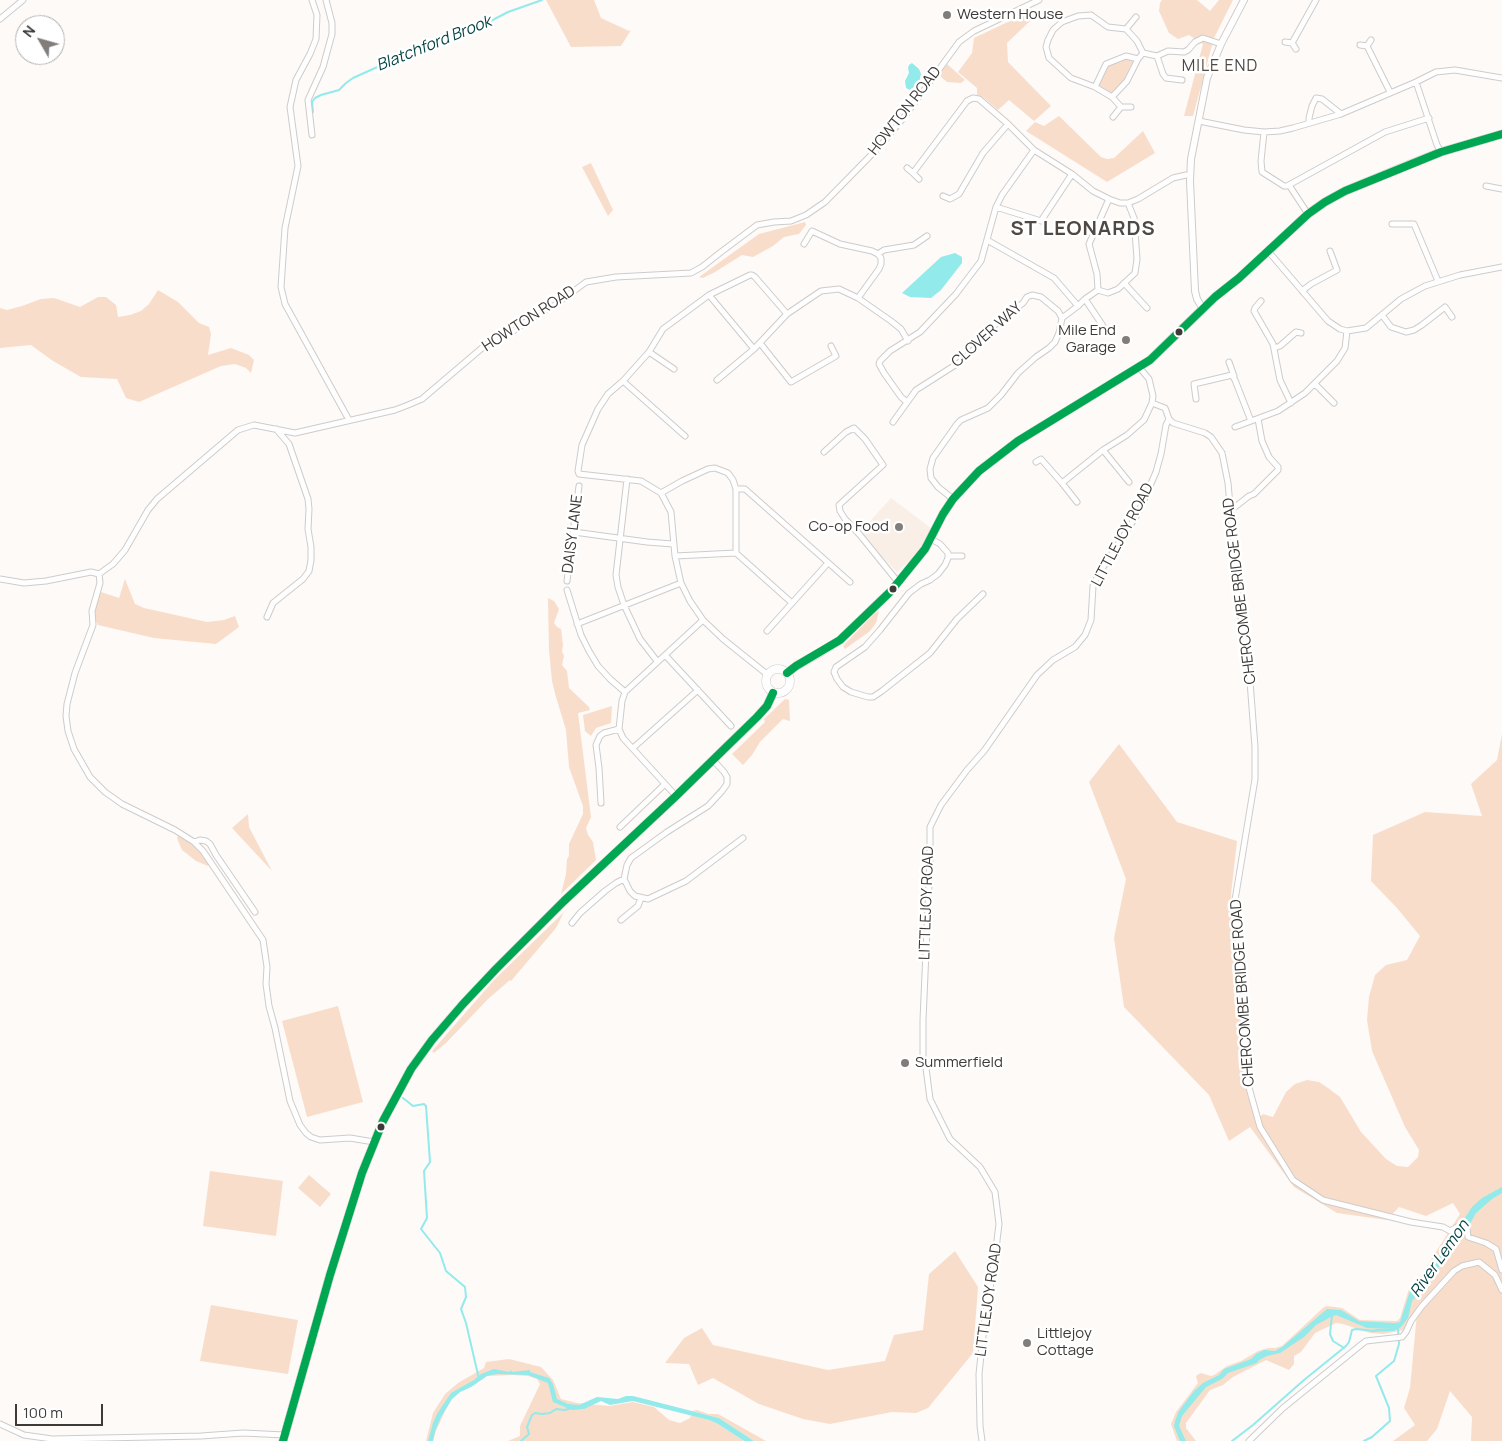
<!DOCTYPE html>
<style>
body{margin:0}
#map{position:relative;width:1502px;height:1441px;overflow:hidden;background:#fdfaf8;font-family:Manrope,sans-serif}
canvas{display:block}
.north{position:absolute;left:15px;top:15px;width:50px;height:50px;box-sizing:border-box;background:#fff;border:1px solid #b1b0af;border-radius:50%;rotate:308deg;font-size:14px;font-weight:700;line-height:20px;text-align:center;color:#3d3a37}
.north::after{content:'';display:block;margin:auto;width:18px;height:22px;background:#807d7b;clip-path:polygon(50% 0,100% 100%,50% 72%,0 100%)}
.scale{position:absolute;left:15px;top:1404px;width:88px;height:22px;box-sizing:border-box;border:2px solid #3d3a37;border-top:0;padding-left:6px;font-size:15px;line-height:18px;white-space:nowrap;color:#3d3a37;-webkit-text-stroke:4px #fff;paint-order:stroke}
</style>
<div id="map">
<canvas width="1502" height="1441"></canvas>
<div class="north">N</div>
<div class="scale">100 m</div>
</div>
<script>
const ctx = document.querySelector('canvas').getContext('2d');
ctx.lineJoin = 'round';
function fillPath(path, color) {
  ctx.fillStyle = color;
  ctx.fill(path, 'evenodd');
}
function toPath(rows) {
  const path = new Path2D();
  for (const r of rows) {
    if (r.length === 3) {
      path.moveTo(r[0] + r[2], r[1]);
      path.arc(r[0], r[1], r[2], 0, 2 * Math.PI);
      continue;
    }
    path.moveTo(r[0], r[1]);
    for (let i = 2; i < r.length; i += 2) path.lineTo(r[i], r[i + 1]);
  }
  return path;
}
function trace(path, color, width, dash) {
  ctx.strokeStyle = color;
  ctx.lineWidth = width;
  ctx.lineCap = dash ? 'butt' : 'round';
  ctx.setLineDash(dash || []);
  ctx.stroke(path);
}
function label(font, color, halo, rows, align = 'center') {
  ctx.font = font + ' Manrope,sans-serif';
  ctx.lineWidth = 5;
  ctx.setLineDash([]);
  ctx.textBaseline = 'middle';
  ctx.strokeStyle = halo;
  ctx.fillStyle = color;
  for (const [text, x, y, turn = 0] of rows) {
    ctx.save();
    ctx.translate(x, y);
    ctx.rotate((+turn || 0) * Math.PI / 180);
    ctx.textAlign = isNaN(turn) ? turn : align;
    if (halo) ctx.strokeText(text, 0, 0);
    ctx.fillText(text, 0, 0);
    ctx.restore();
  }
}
fillPath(toPath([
 [891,498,931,528,925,541,916,555,897,572,882,557,861,531]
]), '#f9efe7');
fillPath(toPath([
 [546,0,594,0,601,18,629,31,631,30,621,46,571,47],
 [1162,0,1197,0,1210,11,1219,0,1233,0,1214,38,1193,116,1184,116,1203,44,1189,35,1178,39,1169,33,1159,11,1160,3],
 [1035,9,1043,16,1029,22,1007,43,1008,62,1051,106,1034,121,1009,100,998,110,984,98,977,95,977,88,958,72,972,53,974,38],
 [1126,58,1132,59,1133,61,1124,80,1115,90,1110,93,1100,88,1098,85,1107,66],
 [947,64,965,80,961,83,947,82,939,75],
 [1059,116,1101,157,1107,159,1114,158,1143,131,1155,153,1107,182,1026,131,1035,122,1044,126],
 [591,163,613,210,608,216,582,167],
 [805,222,806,225,799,234,784,237,773,246,753,257,742,255,715,272,703,278,699,277,759,234],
 [158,290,178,302,199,323,209,327,211,334,208,355,231,348,249,355,254,360,251,373,246,368,235,364,221,366,139,402,126,398,117,379,81,377,53,361,31,345,0,348,0,308,7,310,22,306,41,299,54,298,80,307,98,297,106,297,116,305,118,317,130,315,141,311,149,304],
 [125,579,135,604,144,608,207,622,224,620,235,616,239,627,216,644,154,638,98,625,95,619,95,610,96,602,101,592,119,598],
 [548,598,554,601,559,609,554,623,557,627,561,629,563,645,562,651,564,656,562,665,567,671,569,688,589,707,590,710,578,713,591,817,586,828,588,835,593,842,596,860,561,894,566,874,567,859,569,856,569,844,583,814,583,806,569,767,566,730,556,697,552,681,549,650],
 [879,611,876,623,870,631,845,649,843,646,875,613],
 [785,699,789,700,790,721,783,719,760,742,752,755,743,765,732,754,765,722,764,719],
 [612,706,611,723,596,728,591,736,585,731,583,715],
 [1502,734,1502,1441,1471,1441,1472,1417,1450,1391,1437,1429,1427,1441,1393,1441,1415,1425,1404,1408,1410,1388,1417,1313,1404,1330,1383,1334,1370,1333,1343,1324,1336,1323,1315,1333,1301,1352,1294,1356,1294,1364,1289,1370,1266,1360,1233,1377,1223,1385,1210,1390,1186,1423,1186,1428,1196,1441,1177,1441,1171,1424,1176,1412,1198,1383,1196,1377,1197,1375,1201,1373,1211,1376,1214,1375,1227,1366,1241,1361,1258,1351,1268,1348,1275,1348,1282,1346,1324,1307,1327,1306,1342,1308,1360,1320,1397,1321,1400,1318,1409,1289,1420,1277,1460,1214,1453,1203,1426,1216,1399,1207,1387,1220,1337,1213,1294,1187,1250,1127,1229,1141,1209,1095,1124,1007,1114,938,1126,879,1089,782,1119,744,1177,822,1237,841,1231,894,1245,1078,1258,1119,1263,1114,1273,1117,1286,1092,1295,1084,1307,1080,1319,1082,1328,1088,1340,1097,1361,1132,1386,1159,1397,1166,1408,1167,1418,1157,1419,1150,1405,1127,1372,1051,1367,1020,1369,997,1375,975,1386,965,1407,960,1420,936,1397,908,1371,881,1373,835,1425,812,1482,816,1471,784,1497,760],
 [248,814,249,827,272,871,232,828],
 [179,836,192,843,201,853,209,864,208,866,196,861,182,850,178,841,177,837],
 [564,912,556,928,511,981,510,980,488,999,446,1043,434,1053,432,1051,494,980],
 [338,1006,363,1102,307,1117,282,1021],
 [210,1171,283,1181,276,1236,203,1226],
 [309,1175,331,1194,320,1207,298,1188],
 [955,1251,978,1287,973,1353,928,1408,916,1413,892,1412,830,1424,803,1419,759,1404,713,1378,698,1385,689,1364,665,1363,684,1338,702,1328,713,1345,828,1370,885,1361,894,1335,923,1330,929,1274],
 [211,1305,298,1320,288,1374,200,1361],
 [509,1359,541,1367,553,1380,561,1399,577,1403,610,1406,633,1402,654,1407,669,1420,680,1423,690,1418,691,1415,709,1420,718,1424,744,1441,508,1441,520,1436,520,1426,540,1384,537,1379,528,1376,513,1375,487,1376,474,1385,460,1392,452,1399,446,1409,436,1431,433,1441,426,1441,433,1413,445,1394,458,1383,484,1368,486,1362],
 [697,1410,708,1414,718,1414,766,1441,754,1441,719,1418,692,1411]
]), '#f9ddcb');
fillPath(toPath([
 [912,63,919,69,921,74,919,83,910,90,906,88,905,81,909,73,908,68,909,65],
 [955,253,962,257,962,263,941,290,931,298,910,297,902,293,941,257],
 [1502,1187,1502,1193,1492,1199,1476,1213,1467,1229,1454,1244,1447,1255,1431,1278,1412,1301,1408,1318,1401,1327,1394,1331,1372,1332,1371,1330,1377,1329,1392,1329,1367,1328,1336,1315,1331,1317,1316,1325,1304,1337,1280,1353,1267,1356,1259,1360,1257,1363,1228,1373,1222,1379,1206,1387,1182,1416,1179,1426,1186,1441,1180,1441,1174,1426,1175,1421,1179,1411,1194,1391,1203,1383,1219,1375,1224,1369,1251,1359,1256,1354,1264,1350,1275,1351,1282,1347,1327,1309,1341,1310,1359,1321,1395,1323,1400,1322,1410,1291,1425,1274,1435,1260,1442,1253,1472,1207,1482,1198],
 [494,1369,509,1372,511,1370,512,1372,530,1370,530,1372,549,1378,553,1384,557,1399,568,1404,579,1405,597,1397,618,1399,626,1396,633,1396,719,1418,754,1441,744,1441,718,1424,709,1420,633,1401,610,1405,601,1401,584,1409,572,1410,553,1402,548,1383,528,1375,497,1374,487,1376,471,1387,460,1392,452,1399,441,1417,435,1431,433,1441,428,1441,433,1423,437,1414,451,1393,474,1380,481,1374]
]), '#92eaeb');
trace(toPath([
 [313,112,312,102,315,98,321,95,339,90,346,83,353,78,384,64,401,54,430,47,460,32,483,25,508,12,542,0],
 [403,1098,413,1106,424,1104,426,1106,430,1162,424,1171,427,1218,421,1229,440,1253,446,1271,465,1287,466,1297,461,1309,466,1323,479,1379],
 [1332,1315,1330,1334,1333,1341,1344,1348],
 [521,1441,529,1434,527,1427,532,1415,535,1413,542,1414,550,1413,556,1409,565,1410,571,1408],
 [1232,1441,1253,1425,1304,1380,1346,1346,1349,1342,1352,1330,1356,1329,1374,1331],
 [1364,1441,1372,1437,1390,1421,1389,1408,1376,1376,1394,1361,1399,1344,1398,1328]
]), '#92eaeb', 2);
const minor = toPath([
 [312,0,317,15,316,39,310,54,296,80,290,107,298,166,285,228,281,287,285,304,349,420],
 [1091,15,1108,27,1126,29,1137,41,1143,53,1138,59,1127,81,1112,97,1095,87,1071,78,1049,58,1046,47,1048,40,1053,30,1062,22,1078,16,1091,15],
 [0,19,23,0],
 [1126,29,1136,17],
 [1285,42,1292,43,1296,49],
 [1292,43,1316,0],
 [1360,45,1367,46,1371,40],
 [1367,46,1390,92],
 [1143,53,1157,56,1168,51,1184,52,1188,50,1195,42,1203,38,1221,44],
 [1157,56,1163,74,1166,78,1182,80],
 [1416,82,1437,145,1441,152],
 [1095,87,1106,64,1126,56,1138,59],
 [1112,97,1121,107,1113,117],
 [1121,107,1131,107],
 [1199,121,1244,130,1264,132,1280,131,1293,128,1341,114,1416,82,1436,72,1455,70,1502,78],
 [1309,123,1309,118,1312,106,1316,98,1322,99,1341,114],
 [1264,132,1261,161,1262,172,1284,186,1287,186,1385,132,1429,118],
 [312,135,308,100,323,67,332,34,332,23,326,0],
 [907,168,913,173],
 [919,179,913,173,967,101,973,98,979,99,1008,124,1034,150,1072,174,1093,191,1109,199,1120,203,1128,203,1138,199,1173,178,1186,175],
 [1289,185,1308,214],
 [1486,186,1502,189],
 [943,196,950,199,959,194,983,153,1008,124],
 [996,207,1041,221,1072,174],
 [1392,224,1414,224,1438,281],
 [987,240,1054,278,1078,306],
 [804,244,812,231,840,244,872,251,878,254,881,258,881,264,879,269,858,298],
 [1268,251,1328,321,1340,329,1347,331,1366,328,1401,299,1425,286,1460,275,1502,267],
 [878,254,884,250,914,245,927,236],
 [1124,283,1147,308],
 [1098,290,1097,274,1089,244,1109,199],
 [1302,291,1311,284,1337,270,1330,251],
 [709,295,754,349],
 [1085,299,1103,326],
 [1261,301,1255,308,1254,311,1273,344,1280,380,1291,403],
 [1382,315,1391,327,1406,332,1414,330,1422,325,1445,307,1452,317],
 [1062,318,1078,306,1085,299,1098,290,1108,293,1118,289,1135,273,1137,259,1134,218,1128,203],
 [760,343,791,382,836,356,831,346],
 [1274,348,1280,346,1296,332,1301,333],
 [649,352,674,369],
 [1229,362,1234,376],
 [717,380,754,349,787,314,821,291,839,289,858,298,891,321,901,329,908,341],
 [623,381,685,436],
 [1315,384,1334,403],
 [1196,399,1194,384,1232,375,1235,380,1251,421],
 [907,402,901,397,884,373,879,364,880,361,890,351,920,332,956,294,981,261,996,207,1002,195,1034,150],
 [1152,403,1165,408,1169,419,1173,423,1205,433,1211,437,1222,453,1228,483,1239,606,1248,655,1255,747,1255,779,1235,900,1244,1018,1246,1077,1260,1127,1293,1180,1323,1200,1411,1222,1443,1227,1450,1231,1459,1226,1467,1229,1468,1237,1486,1243,1496,1249,1502,1270],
 [893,422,916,390,960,362,974,349,987,331,1023,303,1027,297,1032,295,1041,297,1058,311,1062,318],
 [1235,427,1278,411,1305,393,1337,361,1345,348,1347,331],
 [1103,450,1129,482],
 [824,452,846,432,854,428,865,439,883,465,839,505,840,511,845,519,860,535,898,582],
 [1036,462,1041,459,1062,483],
 [627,479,616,575,618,587,624,605,640,639,657,661],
 [736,489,745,489,850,582],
 [661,493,682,481,708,469,715,468,728,473,733,480,736,489,736,553],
 [953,499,938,487,931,478,930,469,933,458,957,424,961,420,988,408,1001,395,1018,373,1036,357,1049,348,1055,342,1059,333,1062,318],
 [1077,502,1062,483,1103,450,1127,435,1144,420,1152,403,1153,396,1149,379,1139,367],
 [1235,507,1249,496,1254,494,1278,470,1278,467,1269,457,1262,441,1258,419],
 [574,532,647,542,673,544],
 [931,539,940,544,948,553,948,558,945,565,938,574,930,580,921,584,909,593,880,630,865,647,836,667,834,672,837,679,843,687,851,692,868,697,873,697,882,691,930,653,957,619,983,594],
 [675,556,736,553,792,603],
 [948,556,962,556],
 [99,574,100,583,92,611,93,625,75,673,67,704,66,716,68,731,74,749,90,777,105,792,122,804,175,830,194,842,203,851,263,940,267,967,266,984,269,1006,275,1028,290,1101,300,1125,306,1133,311,1137,320,1140,350,1138,374,1142],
 [0,579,24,583,46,581,91,572,99,574,113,564,125,550,148,510,157,499,238,430,254,425,295,433,395,410,408,405,422,399,482,348,496,339,512,332,527,321,555,305,586,282,616,277,691,273,702,267,721,252,757,225,774,222,791,221,806,215,825,202,880,146,905,116,959,42,974,31,1039,0],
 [567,581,579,486],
 [567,590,581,635,589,651,598,666,610,679,625,692],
 [267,617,273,603,303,579,309,571,311,560,311,547,308,529,309,509,308,499,289,444,276,429],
 [577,624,681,583],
 [767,631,828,563],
 [665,655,731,726],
 [768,675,723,639,703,620,690,601,681,583,675,556,671,512,661,493,641,481,579,474,578,471,582,445,598,409,608,394,623,381,649,352,663,329,709,295,750,275,752,275,755,277,787,314],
 [633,748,698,690],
 [713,760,724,772,727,777,727,784,722,791,708,806,667,832,631,858,627,865,624,879,630,891,635,896,648,899,686,881,743,838],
 [676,796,623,738,619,729,622,701,625,692,703,620],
 [601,803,599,768,596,745,600,736,604,733,619,729],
 [620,827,664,785],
 [194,842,200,840,206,841,210,844,216,855,255,912],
 [621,920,638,906,641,898],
 [572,923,580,913,605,891,616,883,624,879],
 [0,1424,24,1435,52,1439,201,1436,243,1433,285,1435],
 [982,1441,980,1426,979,1374,985,1317,994,1265,999,1224,995,1192,980,1167,950,1139,930,1099,926,1068,923,1063,923,1020,930,860,930,827,941,805,967,770,984,751,1037,675,1053,660,1075,647,1085,635,1091,620,1093,586,1098,575,1137,515,1143,502,1156,472,1161,454,1166,425,1169,419],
 [1249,1441,1283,1408,1362,1344,1366,1341,1402,1337,1406,1332,1411,1321,1422,1306,1454,1271,1462,1266,1479,1262,1495,1275,1502,1290]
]);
const tertiary = toPath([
 [1203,309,1197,299,1195,291,1190,181,1191,159,1207,78,1221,44,1244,0]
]);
const primary = toPath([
 [778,681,12],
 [787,673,796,666,821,652,840,640,891,591,925,549,943,514,953,499,979,471,1018,441,1150,360,1215,297,1239,278,1308,214,1325,202,1345,191,1418,161,1441,152,1502,134],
 [283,1441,330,1275,362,1173,383,1121,411,1069,432,1040,463,1004,496,969,564,901,676,796,757,717,767,706,773,693]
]);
trace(minor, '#ceccca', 7);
trace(tertiary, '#ceccca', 8);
trace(primary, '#ceccca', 9);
trace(minor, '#fffefe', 5);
trace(tertiary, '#fffefe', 6);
trace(primary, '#fffefe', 8);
trace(toPath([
 [787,673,796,666,840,640,891,591,925,549,943,514,953,499,979,471,1018,441,1150,360,1215,297,1239,278,1308,214,1325,202,1345,191,1441,152,1502,134],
 [283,1441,330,1275,362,1173,383,1121,411,1069,432,1040,463,1004,496,969,564,901,676,796,757,717,767,706,773,693]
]), '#00a651', 8);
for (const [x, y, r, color] of [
 [947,15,5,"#807d7b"],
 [1179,332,4.5,"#3d3a37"],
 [1126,340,5,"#807d7b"],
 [899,527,5,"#807d7b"],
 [893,589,4.5,"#3d3a37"],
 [905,1063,5,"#807d7b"],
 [381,1127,4.5,"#3d3a37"],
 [1027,1343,5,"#807d7b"]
]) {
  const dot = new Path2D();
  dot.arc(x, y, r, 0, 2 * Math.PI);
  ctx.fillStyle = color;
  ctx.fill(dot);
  trace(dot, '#fff', 2);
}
label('15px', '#3d3a37', '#fff', [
 ["Western House",957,15],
 ["Mile End",1116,331,"right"],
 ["Garage",1116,348,"right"],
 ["Co-op Food",889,527,"right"],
 ["Summerfield",915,1063],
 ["Littlejoy",1037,1334],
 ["Cottage",1037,1351]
], 'left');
label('15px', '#3d3a37', '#fff', [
 ["HOWTON ROAD",905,111,-52],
 ["HOWTON ROAD",529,319,-33],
 ["CLOVER WAY",987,335,-42],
 ["DAISY LANE",573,534,-83],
 ["LITTLEJOY ROAD",1123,535,-62],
 ["CHERCOMBE BRIDGE ROAD",1240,591,-97],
 ["LITTLEJOY ROAD",927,903,-88],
 ["CHERCOMBE BRIDGE ROAD",1243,993,-94],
 ["LITTLEJOY ROAD",989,1300,-82]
]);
label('italic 16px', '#074445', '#fff', [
 ["Blatchford Brook",434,44,-22],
 ["River Lemon",1440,1259,-55]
]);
ctx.letterSpacing = '1px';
label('16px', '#4f4843', '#fff', [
 ["MILE END",1220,67]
]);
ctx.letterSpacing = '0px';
ctx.letterSpacing = '1px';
label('bold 20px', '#4f4843', '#fff', [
 ["ST LEONARDS",1083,229]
]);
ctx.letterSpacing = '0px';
</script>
